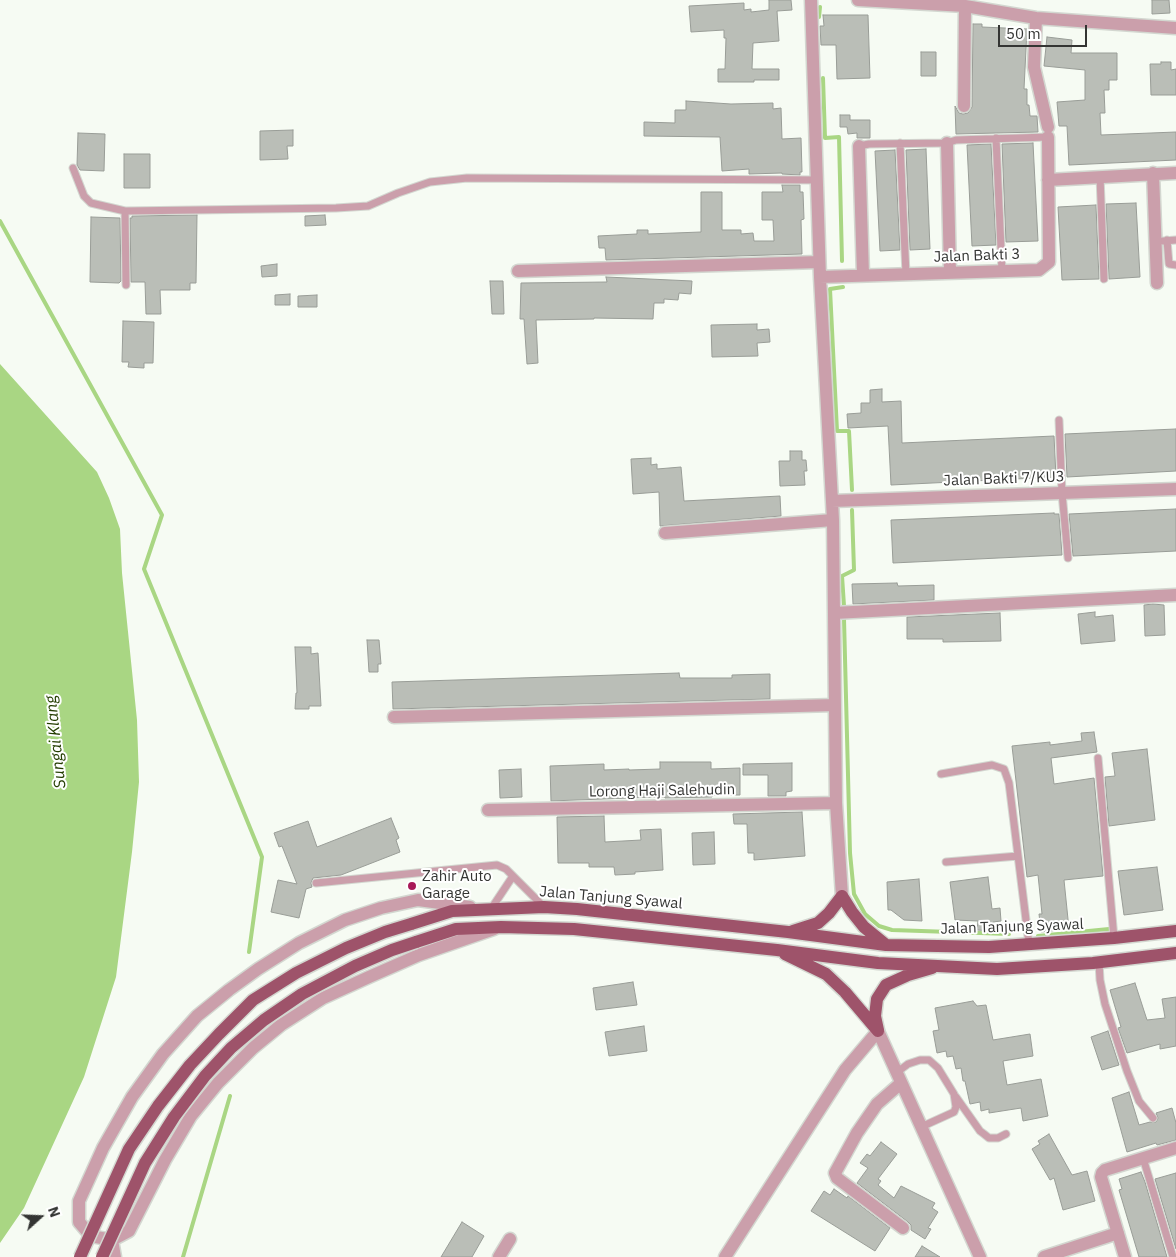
<!DOCTYPE html>
<style>
body{margin:0}
#map{position:relative;width:1176px;height:1257px;overflow:hidden;background:#f6fbf3;font-family:"IBM Plex Sans",sans-serif}
canvas{display:block}
.north{position:absolute;left:15px;top:1192px;width:50px;height:50px;-webkit-text-stroke:4px #fff;paint-order:stroke;rotate:70deg;font-size:14px;font-weight:700;line-height:20px;text-align:center;color:#343533}
.north::after{content:'';display:block;margin:auto;width:18px;height:22px;background:#343533;clip-path:polygon(50% 0,100% 100%,50% 72%,0 100%)}
.scale{position:absolute;left:998px;top:25px;width:89px;height:22px;box-sizing:border-box;border:2px solid #343533;border-top:0;padding-left:6px;font-size:15px;line-height:18px;white-space:nowrap;color:#343533;-webkit-text-stroke:4px #fff;paint-order:stroke}
</style>
<div id="map">
<canvas width="1176" height="1257"></canvas>
<div class="north">N</div>
<div class="scale">50 m</div>
</div>
<script>
const ctx = document.querySelector('canvas').getContext('2d');
ctx.lineJoin = 'round';
function fillPath(path, color) {
  ctx.fillStyle = color;
  ctx.fill(path, 'evenodd');
}
function toPath(rows) {
  const path = new Path2D();
  for (const r of rows) {
    path.moveTo(r[0], r[1]);
    for (let i = 2; i < r.length; i += 2) path.lineTo(r[i], r[i + 1]);
  }
  return path;
}
function trace(path, color, width, dash) {
  ctx.strokeStyle = color;
  ctx.lineWidth = width;
  ctx.lineCap = dash ? 'butt' : 'round';
  ctx.setLineDash(dash || []);
  ctx.stroke(path);
}
function label(font, color, halo, rows, align = 'center') {
  ctx.font = font + ' "IBM Plex Sans",sans-serif';
  ctx.lineWidth = 4;
  ctx.setLineDash([]);
  ctx.textBaseline = 'middle';
  ctx.strokeStyle = halo;
  ctx.fillStyle = color;
  for (const [text, x, y, turn = 0] of rows) {
    ctx.save();
    ctx.translate(x, y);
    ctx.rotate((+turn || 0) * Math.PI / 180);
    ctx.textAlign = isNaN(turn) ? turn : align;
    if (halo) ctx.strokeText(text, 0, 0);
    ctx.fillText(text, 0, 0);
    ctx.restore();
  }
}
fillPath(toPath([
 [0,364,97,472,109,498,120,529,122,573,137,720,139,782,132,852,116,977,84,1077,24,1208,0,1243]
]), '#a9d683');
trace(toPath([
 [819,17,820,7],
 [823,78,825,138,839,137,842,261],
 [0,221,162,515,144,569,262,857,249,952],
 [843,287,830,289,837,431,849,431,852,490],
 [844,606,842,576,854,570,852,510],
 [844,619,850,853,854,894,865,914,879,926,892,930,1009,934],
 [1038,936,1109,929],
 [183,1257,230,1096]
]), '#a9d683', 4);
const building = toPath([
 [769,0,791,0,792,10,777,11,779,41,753,43,752,69,779,69,779,80,754,80,754,82,718,82,718,69,725,69,726,38,724,38,724,30,691,32,689,6,744,3,744,10,751,9,751,12,769,10,769,0],
 [1152,0,1169,0,1170,13,1152,14,1152,0],
 [823,15,868,15,870,78,837,79,836,45,821,45,820,26,824,26,823,15],
 [973,24,982,24,982,27,1027,29,1024,89,1027,89,1027,105,1029,105,1030,116,1037,116,1038,132,956,134,955,106,959,113,963,114,968,113,972,107,973,24],
 [1047,37,1072,40,1071,53,1117,53,1117,80,1109,80,1109,90,1104,90,1105,113,1100,113,1101,135,1176,132,1176,160,1069,165,1067,126,1059,126,1057,102,1085,100,1085,70,1044,66,1047,37],
 [921,52,936,52,936,76,921,76,921,52],
 [1161,62,1171,62,1171,70,1176,69,1176,95,1151,95,1150,64,1161,64,1161,62],
 [686,101,731,104,773,103,773,109,781,108,782,139,801,138,802,172,800,172,800,175,782,174,782,173,749,174,749,169,722,171,720,137,644,136,644,122,675,123,675,110,686,110,686,101],
 [840,115,850,115,850,120,870,120,870,138,857,138,857,133,848,134,847,127,840,127,840,115],
 [293,130,293,146,287,146,288,159,260,160,260,131,293,130],
 [78,133,105,134,104,171,80,170,77,165,78,133],
 [1033,143,1038,241,1006,242,1002,144,1033,143],
 [991,144,996,245,972,246,967,145,991,144],
 [926,149,930,249,910,250,906,150,926,149],
 [895,150,900,250,880,251,875,151,895,150],
 [124,154,150,154,150,188,124,188,124,154],
 [782,185,800,185,800,192,803,192,804,219,801,220,802,254,606,260,605,248,599,248,598,236,637,234,637,230,648,230,648,234,701,232,701,192,722,192,722,230,741,230,741,234,753,233,754,241,774,241,773,220,762,220,762,192,783,192,782,185],
 [1136,203,1140,277,1109,279,1106,204,1136,203],
 [1096,205,1099,279,1062,280,1058,207,1096,205],
 [197,215,196,283,190,283,190,290,160,290,161,314,146,314,145,282,131,282,130,218,132,218,132,216,197,215],
 [325,215,326,225,305,226,305,216,325,215],
 [91,217,120,218,121,281,119,283,90,282,91,217],
 [277,264,277,276,262,277,261,266,277,264],
 [606,277,692,281,691,294,679,293,678,300,664,299,664,303,654,303,653,319,594,318,594,319,536,320,538,363,527,364,524,319,520,319,521,283,607,282,606,277],
 [490,281,503,281,504,314,492,314,490,281],
 [290,294,290,305,275,305,275,295,290,294],
 [317,295,317,307,298,307,298,296,317,295],
 [123,321,154,322,153,363,144,363,144,368,128,367,129,362,122,362,123,321],
 [757,324,757,330,769,329,770,342,757,343,758,356,712,357,711,325,757,324],
 [882,389,882,402,901,401,902,443,1054,436,1056,477,891,485,888,426,848,428,847,414,861,413,861,403,870,403,870,390,882,389],
 [1176,429,1176,471,1067,477,1065,434,1176,429],
 [790,451,802,451,802,460,806,460,807,471,804,471,805,485,780,486,779,461,790,461,790,451],
 [651,458,651,465,657,464,657,469,681,467,684,501,780,496,781,516,660,526,659,492,633,494,631,459,651,458],
 [1176,509,1176,551,1073,556,1069,514,1176,509],
 [1054,513,1054,514,1059,514,1062,555,893,563,891,520,1054,513],
 [897,583,898,586,934,585,934,600,853,604,852,584,897,583],
 [1153,604,1164,605,1165,635,1145,636,1144,605,1153,604],
 [1095,612,1095,617,1113,615,1115,641,1081,644,1078,614,1095,612],
 [1000,613,1001,641,943,642,943,639,907,639,907,617,1000,613],
 [367,640,379,640,381,664,378,664,378,672,369,672,367,640],
 [295,647,311,647,311,654,318,653,321,706,309,706,309,709,295,709,296,693,297,693,295,647],
 [679,673,680,678,732,678,732,675,770,674,770,699,393,709,392,682,679,673],
 [1094,732,1097,752,1051,758,1054,784,1094,778,1103,876,1064,880,1069,929,1041,932,1039,914,1042,914,1038,875,1027,877,1012,746,1050,742,1050,745,1082,741,1081,733,1094,732],
 [1147,749,1155,820,1109,826,1105,777,1115,776,1112,753,1147,749],
 [660,762,711,762,711,769,740,768,740,795,712,795,712,797,665,798,665,797,655,797,551,801,550,766,604,764,604,770,629,769,629,770,660,769,660,762],
 [792,763,792,791,786,792,786,796,768,796,768,775,743,775,743,764,792,763],
 [521,769,522,797,500,798,499,770,521,769],
 [802,812,805,856,754,860,754,853,748,853,747,824,734,824,733,814,802,812],
 [604,816,605,842,641,840,640,830,661,829,663,870,635,872,635,874,615,875,614,867,589,867,589,863,558,863,557,817,604,816],
 [391,818,399,838,396,840,400,852,341,875,313,878,311,883,312,887,306,889,299,918,271,912,278,880,297,884,282,846,279,847,274,833,308,821,317,847,391,818],
 [714,832,715,864,693,865,692,833,714,832],
 [1157,867,1163,910,1124,915,1118,871,1157,867],
 [988,877,992,909,1000,908,1001,921,993,922,992,931,977,930,978,921,955,920,950,882,988,877],
 [919,879,922,921,904,920,891,910,888,910,887,882,919,879],
 [633,982,637,1005,596,1010,593,988,633,982],
 [1135,983,1147,1020,1165,1018,1162,999,1176,997,1176,1046,1160,1049,1160,1044,1127,1053,1118,1028,1121,1027,1110,990,1135,983],
 [973,1001,977,1006,986,1005,993,1040,1030,1034,1033,1056,1003,1061,1007,1085,1041,1079,1048,1116,1023,1121,1021,1108,989,1113,989,1109,981,1111,980,1102,970,1104,965,1081,963,1081,961,1068,956,1069,953,1056,947,1057,946,1051,937,1053,933,1031,939,1030,935,1008,973,1001],
 [644,1026,647,1051,609,1056,605,1032,644,1026],
 [1108,1031,1119,1065,1102,1070,1091,1037,1108,1031],
 [1129,1092,1139,1125,1150,1122,1156,1122,1158,1118,1156,1113,1172,1108,1176,1123,1176,1140,1157,1145,1156,1143,1127,1152,1112,1098,1129,1092],
 [1049,1134,1072,1175,1087,1171,1095,1201,1063,1210,1054,1178,1050,1180,1032,1149,1040,1144,1038,1141,1049,1134],
 [881,1142,897,1154,878,1179,881,1181,878,1185,894,1198,901,1186,935,1203,932,1208,938,1212,928,1228,931,1229,925,1239,911,1230,911,1225,908,1222,857,1183,868,1168,860,1163,867,1154,870,1156,881,1142],
 [1141,1172,1145,1182,1167,1257,1139,1257,1119,1190,1122,1189,1119,1179,1141,1172],
 [1176,1173,1176,1249,1155,1179,1176,1173],
 [834,1189,847,1198,848,1196,890,1228,875,1251,811,1211,824,1191,830,1195,834,1189],
 [462,1222,484,1236,472,1257,441,1257,462,1222],
 [922,1246,940,1257,915,1257,922,1246]
]);
fillPath(building, '#babeb7');
trace(building, '#999d97', 1);
const lane = toPath([
 [996,138,1002,271],
 [900,143,906,274],
 [859,146,869,144,947,143,956,140,1048,137],
 [73,168,84,196,91,203,125,211,336,208,368,206,398,193,430,182,467,178,818,180],
 [1100,176,1104,279],
 [125,211,126,285],
 [1167,240,1169,264,1176,265],
 [1163,241,1176,240],
 [1059,420,1062,493,1068,558],
 [1098,758,1114,938],
 [941,774,992,765,1004,769,1009,783,1029,944],
 [946,862,1018,856],
 [316,883,497,865,506,869,513,876],
 [491,909,513,876,544,907],
 [1099,962,1100,980,1105,1004,1127,1071,1139,1101,1153,1118],
 [896,1073,908,1064,920,1060,929,1060,938,1068,954,1094,956,1107,954,1112,921,1127],
 [956,1097,980,1131,984,1134,989,1138,998,1138,1006,1134],
 [1143,1158,1173,1257]
]);
const street = toPath([
 [811,0,820,277,833,520,836,803,842,896],
 [858,0,965,6,1036,18,1176,28],
 [1036,18,1034,67,1048,127],
 [964,106,965,6],
 [947,143,950,273],
 [859,146,863,275],
 [1153,173,1157,283],
 [1048,180,1176,173],
 [518,271,819,262],
 [820,277,1039,270,1049,262,1048,137],
 [832,501,1176,489],
 [665,533,833,520],
 [834,613,1176,595],
 [394,717,835,705],
 [488,810,836,803],
 [470,907,418,900,381,908,345,920,299,943,258,969,229,990,197,1016,163,1054,132,1097,103,1148,79,1201,79,1222,91,1236,112,1240,129,1231,165,1160,191,1116,218,1083,253,1048,281,1025,323,998,369,977,419,955,494,929],
 [901,1083,877,1104,857,1133,835,1173,837,1178,903,1228],
 [112,1240,115,1257],
 [499,1257,510,1239],
 [725,1257,845,1070,878,1031,980,1257],
 [1044,1257,1118,1233],
 [1125,1257,1101,1177,1102,1173,1105,1170,1176,1148]
]);
const primary = toPath([
 [411,924,452,911,544,907,577,909,788,932,886,945,989,947,1114,938,1176,931],
 [793,931,818,923,829,913,842,896,852,912,864,927,886,945],
 [416,942,456,929,501,927,574,929,777,950,878,963,997,969,1093,963,1176,953],
 [785,954,826,974,845,992,878,1031],
 [878,1030,875,1016,877,999,886,985,908,975,932,968]
]);
trace(lane, '#d3d7d0', 9);
trace(street, '#d3d7d0', 15);
trace(primary, '#d3d7d0', 15);
trace(lane, '#cb9fab', 7);
trace(street, '#cb9fab', 12);
trace(primary, '#9e536a', 12);
const primaryBridge = toPath([
 [80,1257,129,1149,158,1106,190,1065,219,1034,253,1000,296,973,346,948,385,932,411,924],
 [102,1257,145,1163,174,1117,205,1076,231,1048,264,1020,302,994,355,966,392,950,416,942]
]);
trace(primaryBridge, '#d3d7d0', 15, []);
trace(primaryBridge, '#9e536a', 12);
for (const [x, y, r, color] of [
 [412,886,5,"#a81958"]
]) {
  const dot = new Path2D();
  dot.arc(x, y, r, 0, 2 * Math.PI);
  ctx.fillStyle = color;
  ctx.fill(dot);
  trace(dot, '#fff', 2);
}
label('15px', '#343533', '#fff', [
 ["Jalan Bakti 3",977,256,-2],
 ["Jalan Bakti 7/KU3",1004,479,-2],
 ["Lorong Haji Salehudin",662,791,-1],
 ["Jalan Tanjung Syawal",611,898,5],
 ["Jalan Tanjung Syawal",1012,927,-2]
]);
label('15px', '#343533', '#fff', [
 ["Zahir Auto",422,877],
 ["Garage",422,894]
], 'left');
label('italic 16px', '#233d00', '#fff', [
 ["Sungai Klang",56,742,-96]
]);
</script>
